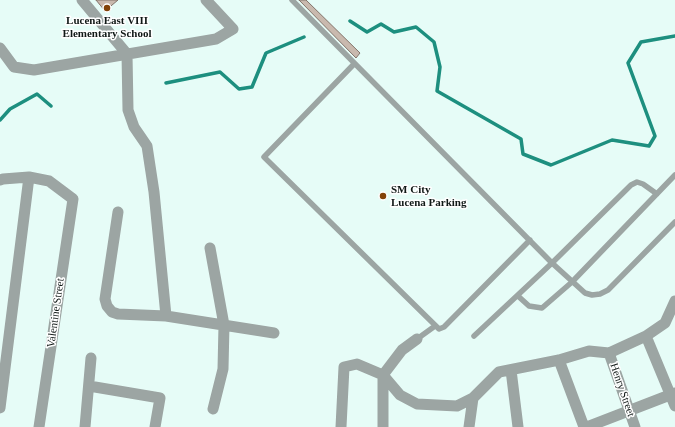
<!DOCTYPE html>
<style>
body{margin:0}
canvas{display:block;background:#e6fcf7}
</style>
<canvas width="675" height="427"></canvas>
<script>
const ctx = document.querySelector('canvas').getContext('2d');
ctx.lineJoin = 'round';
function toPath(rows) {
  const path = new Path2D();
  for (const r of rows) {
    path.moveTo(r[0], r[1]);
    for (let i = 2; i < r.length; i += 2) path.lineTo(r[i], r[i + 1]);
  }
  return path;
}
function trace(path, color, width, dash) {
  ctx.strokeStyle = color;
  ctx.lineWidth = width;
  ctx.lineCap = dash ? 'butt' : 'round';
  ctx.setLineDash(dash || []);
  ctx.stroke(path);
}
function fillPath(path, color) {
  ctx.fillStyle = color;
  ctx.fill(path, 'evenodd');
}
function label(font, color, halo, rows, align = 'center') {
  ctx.font = font + ' Georgia,serif';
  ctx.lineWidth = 3;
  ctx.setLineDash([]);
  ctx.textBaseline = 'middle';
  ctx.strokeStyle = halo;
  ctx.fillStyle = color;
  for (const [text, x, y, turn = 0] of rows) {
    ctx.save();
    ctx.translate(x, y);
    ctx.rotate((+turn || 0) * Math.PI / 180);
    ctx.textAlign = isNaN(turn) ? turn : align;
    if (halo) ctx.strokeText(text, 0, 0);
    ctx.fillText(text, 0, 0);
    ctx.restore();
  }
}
trace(toPath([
 [350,21,367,32,381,24,394,32,416,27,434,42,440,67,437,91,521,139,523,154,551,165,612,140,649,146,655,136,628,63,641,42,675,36],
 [166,83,220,72,239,89,252,87,266,53,304,37],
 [0,120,10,109,37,94,51,106]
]), '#1d8f7f', 3.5);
const building = toPath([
 [96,0,118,0,105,11,96,0],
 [299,0,306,0,360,53,356,58,299,0]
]);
fillPath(building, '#c9b9ae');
trace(building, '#83746b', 1);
trace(toPath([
 [292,0,552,263,585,293,592,295,600,294,608,290,675,222],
 [354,64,264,157,439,329,444,327,530,240],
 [518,296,529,306,542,308,572,282,675,175],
 [474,336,552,263,631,185,637,182,643,184,657,194],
 [417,339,435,326]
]), '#9ca5a3', 5.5);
trace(toPath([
 [82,0,127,54,128,110,134,127,147,146,154,192,166,316],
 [0,48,14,67,34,70,216,39,233,29,206,0],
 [0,180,3,179,29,177,49,181,73,199,39,427],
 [118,212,105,299,107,306,112,312,118,314,166,316,274,333],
 [210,248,224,325,223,369,213,409],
 [646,336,675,406],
 [609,353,635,427],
 [559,360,584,427],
 [511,370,518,427],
 [89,386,160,398,155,427],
 [0,408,29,177],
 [85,427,91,358],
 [341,427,344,367,357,364,383,375,400,395,417,404,457,406,473,398,499,372,559,360,589,351,609,353,646,336,665,323,675,301],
 [383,427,383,375,402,350,417,339],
 [469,427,473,398],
 [587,427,675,393]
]), '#9ca5a3', 11);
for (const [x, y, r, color] of [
 [107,8,4,"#824208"],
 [383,196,4,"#824208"]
]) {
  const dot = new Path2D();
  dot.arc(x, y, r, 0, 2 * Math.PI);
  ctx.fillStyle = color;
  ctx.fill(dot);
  trace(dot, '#fff', 1.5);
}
label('bold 11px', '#101816', '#fff', [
 ["Lucena East VIII",107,21],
 ["Elementary School",107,34],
 ["SM City",391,190,"left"],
 ["Lucena Parking",391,203,"left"]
]);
label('11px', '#101816', '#fff', [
 ["Valentine Street",56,313,-82],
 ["Henry Street",622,390,71]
]);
</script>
